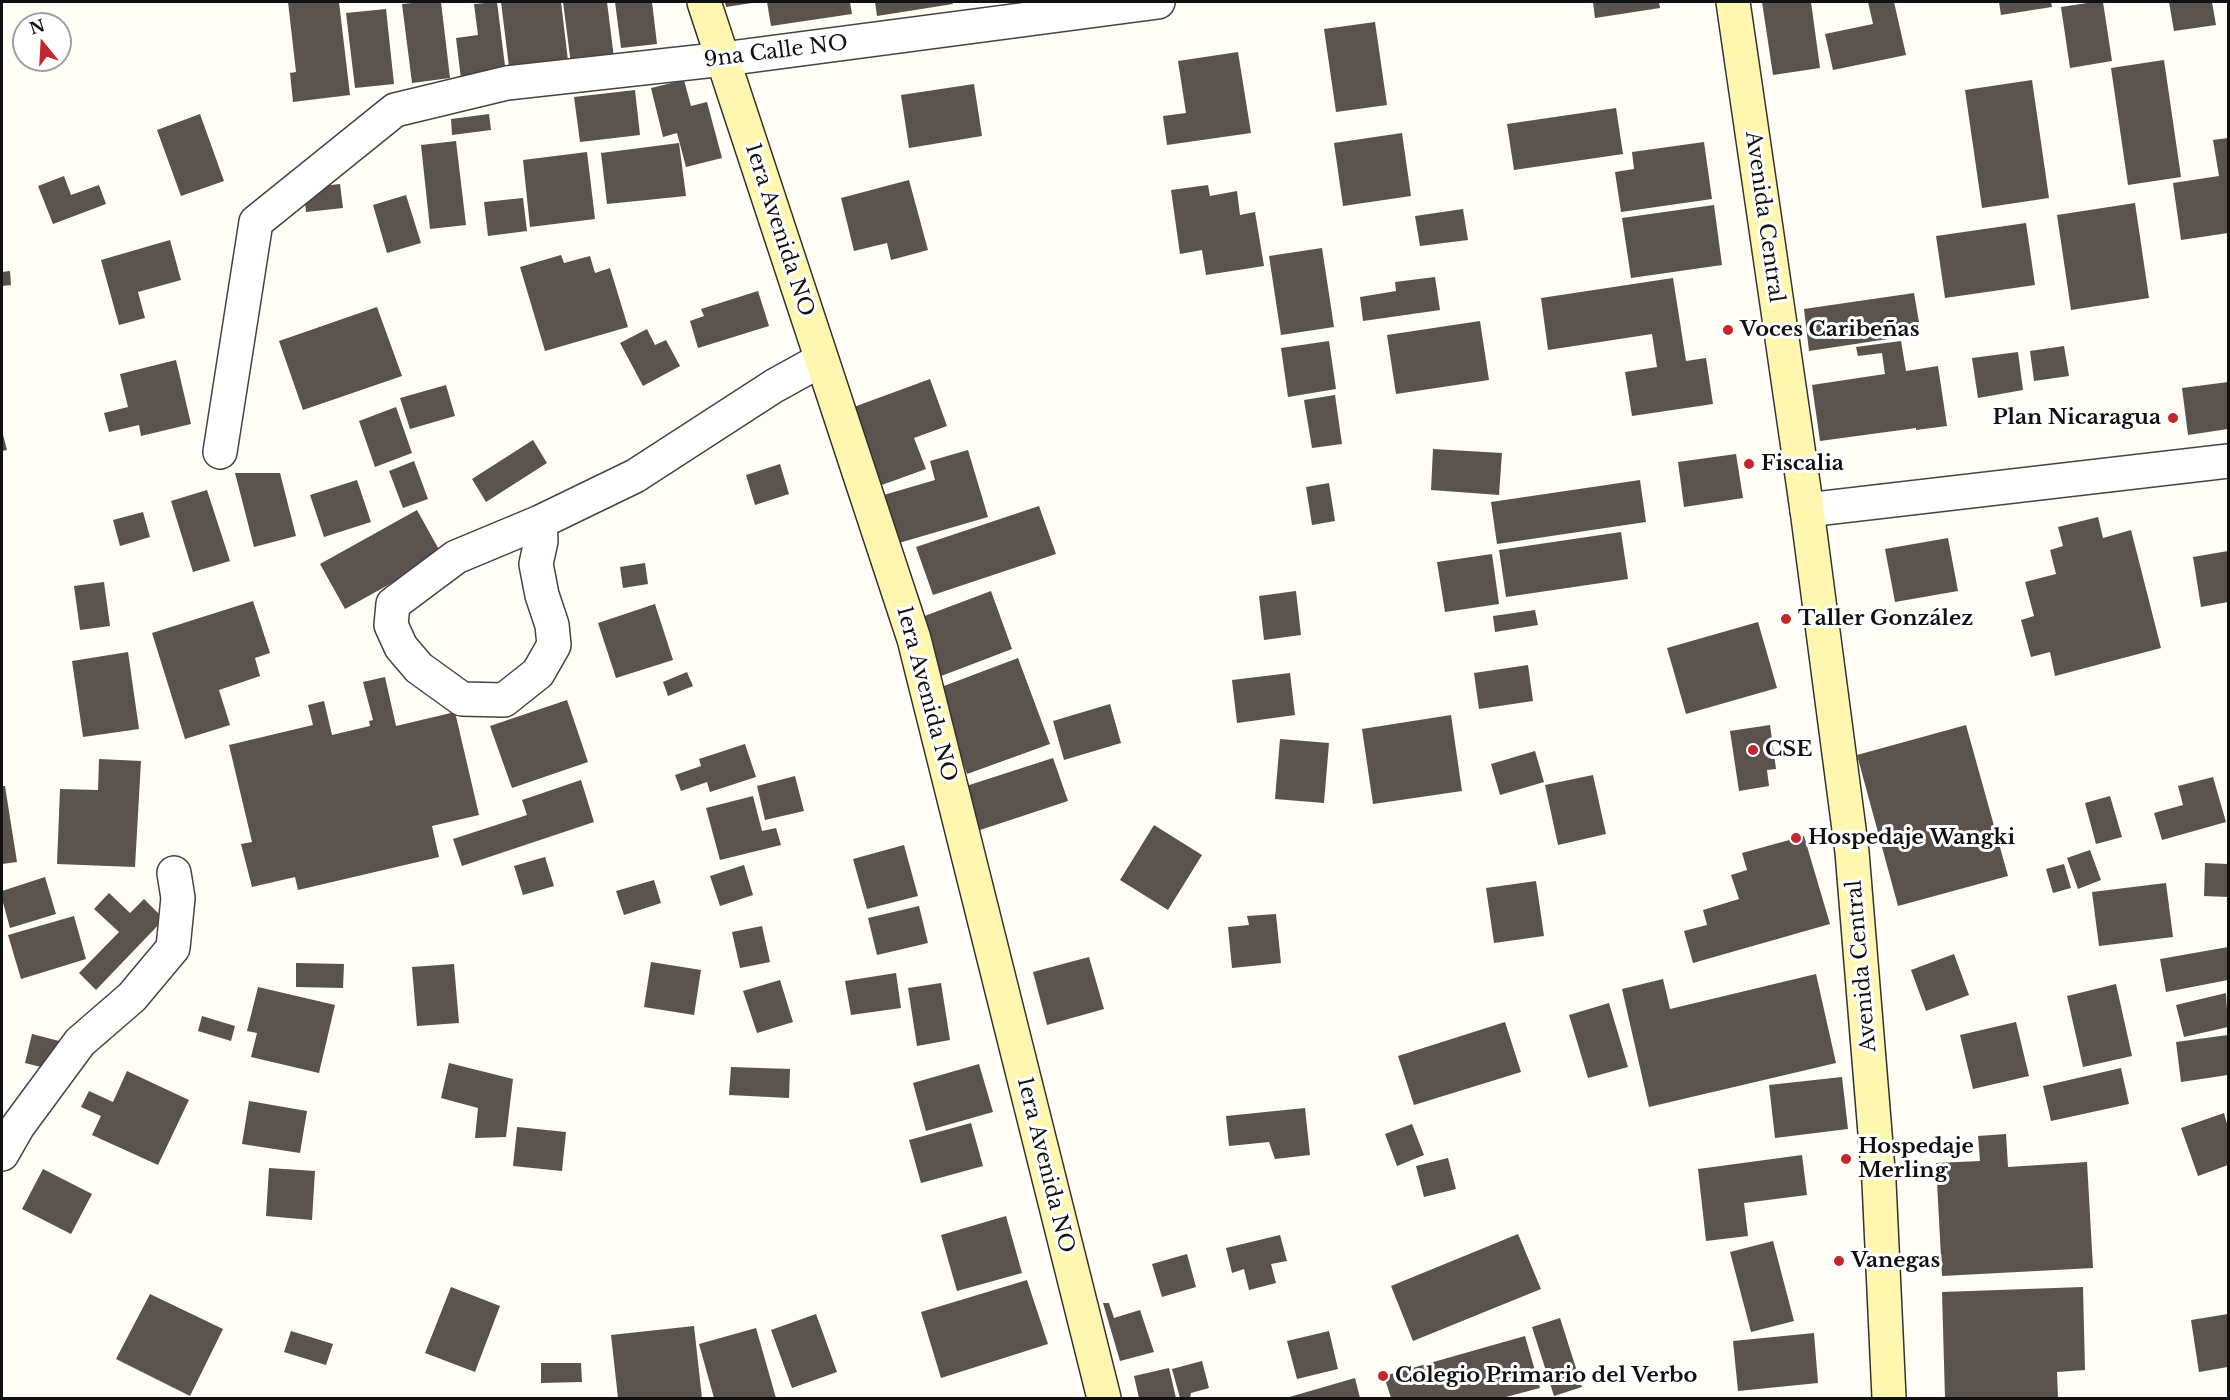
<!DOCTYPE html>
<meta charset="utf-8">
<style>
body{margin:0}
#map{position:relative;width:2230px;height:1400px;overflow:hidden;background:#fffdf5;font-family:"Libre Baskerville",serif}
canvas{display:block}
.frame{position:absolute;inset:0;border:3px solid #111;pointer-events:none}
.north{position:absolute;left:12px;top:12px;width:60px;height:60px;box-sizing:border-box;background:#fff;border:2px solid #a0a0a0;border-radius:50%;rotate:342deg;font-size:16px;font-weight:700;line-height:24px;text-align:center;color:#111}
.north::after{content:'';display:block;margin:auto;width:21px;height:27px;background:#c4262e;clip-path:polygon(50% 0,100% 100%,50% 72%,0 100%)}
</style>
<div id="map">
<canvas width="2230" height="1400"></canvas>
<div class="frame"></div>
<div class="north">N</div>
</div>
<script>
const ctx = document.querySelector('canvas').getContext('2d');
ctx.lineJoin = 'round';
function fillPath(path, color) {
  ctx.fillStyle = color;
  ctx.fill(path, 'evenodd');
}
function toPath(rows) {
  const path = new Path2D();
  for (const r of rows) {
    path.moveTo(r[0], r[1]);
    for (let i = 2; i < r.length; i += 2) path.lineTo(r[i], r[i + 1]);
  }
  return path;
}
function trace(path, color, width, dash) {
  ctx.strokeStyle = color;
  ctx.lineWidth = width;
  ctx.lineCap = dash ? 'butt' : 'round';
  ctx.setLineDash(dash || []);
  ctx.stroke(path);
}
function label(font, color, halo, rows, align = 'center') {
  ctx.font = font + ' "Libre Baskerville",serif';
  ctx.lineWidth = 6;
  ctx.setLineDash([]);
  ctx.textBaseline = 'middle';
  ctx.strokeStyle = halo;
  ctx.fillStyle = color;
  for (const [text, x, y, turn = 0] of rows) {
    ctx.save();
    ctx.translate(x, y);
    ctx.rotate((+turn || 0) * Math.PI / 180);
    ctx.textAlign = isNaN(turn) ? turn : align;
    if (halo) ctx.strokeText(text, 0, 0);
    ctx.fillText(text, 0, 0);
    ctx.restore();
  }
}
fillPath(toPath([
 [288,2,339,2,350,95,293,102,290,73,296,72],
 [423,2,441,2,450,78,412,83,402,4],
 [497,2,506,74,461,79,456,38,478,35,474,4],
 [501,2,561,2,569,69,510,75],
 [563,2,607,2,614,58,571,64],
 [615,2,652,2,657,44,621,48],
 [725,2,752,2,752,3,726,7],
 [767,2,850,2,852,14,771,26],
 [875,2,952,2,953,4,877,16],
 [1593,2,1659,2,1660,8,1595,18],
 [1762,2,1811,2,1820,68,1773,75],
 [1868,2,1894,2,1906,55,1833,70,1825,34,1873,24],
 [1999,2,2051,2,2052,7,2001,15],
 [2094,2,2103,2,2112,61,2070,68,2061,7],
 [2169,2,2212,2,2216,25,2174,31],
 [386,9,394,84,355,88,346,13],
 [1375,22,1387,105,1336,112,1324,29],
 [1238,52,1251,133,1167,145,1163,116,1186,113,1178,61],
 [2164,60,2181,177,2128,185,2111,68],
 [684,80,691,106,707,102,722,158,686,167,677,133,663,137,651,88],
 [2032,80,2049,198,1982,208,1965,90],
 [974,84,982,136,909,148,901,95],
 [635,90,640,135,580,142,574,97],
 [1616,108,1623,154,1514,170,1507,124],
 [200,114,224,181,181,196,157,130],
 [489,114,491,130,452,135,451,119],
 [1402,133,1411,196,1343,206,1334,143],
 [2228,138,2228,233,2181,240,2173,183,2219,176,2213,140],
 [456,141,466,225,430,229,421,145],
 [1704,142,1712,199,1621,212,1615,172,1634,169,1632,152],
 [679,143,686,196,607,204,601,153],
 [587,152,595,219,530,227,523,160],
 [64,176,71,195,99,185,106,204,53,224,38,186],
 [909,180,928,250,891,260,887,243,854,251,841,198],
 [340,184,343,208,306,212,304,188],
 [1208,185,1210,196,1237,191,1240,215,1255,212,1264,266,1206,275,1202,250,1180,254,1171,190],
 [406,195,421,243,387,253,373,205],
 [523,198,527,231,488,236,484,202],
 [2135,203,2149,298,2071,310,2057,215],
 [1714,205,1722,265,1631,278,1622,218],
 [1463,209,1468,240,1420,246,1415,216],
 [2026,223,2035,285,1945,298,1936,236],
 [170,240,181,280,138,292,145,318,119,325,101,260],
 [1322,248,1334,327,1281,335,1269,256],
 [561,255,564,263,590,256,595,273,610,268,628,327,545,351,520,267],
 [10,271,11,285,2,286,2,272],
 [1435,277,1440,310,1363,321,1360,297,1396,291,1395,282],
 [1673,278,1686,361,1706,358,1713,404,1632,416,1625,372,1657,367,1652,334,1548,350,1541,298],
 [758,291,769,326,698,348,690,321,704,316,701,309],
 [1914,293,1921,334,1809,351,1804,309],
 [377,307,402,376,303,410,279,341],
 [1480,321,1489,380,1396,394,1387,335],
 [647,329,655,345,666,340,680,366,643,386,620,343],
 [1329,341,1336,389,1288,397,1281,348],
 [1901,341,1906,371,1938,366,1947,426,1916,430,1916,428,1820,441,1812,385,1885,374,1882,353,1858,356,1856,347],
 [2064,346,2069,376,2034,381,2030,351],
 [2018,352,2023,390,1978,398,1972,358],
 [176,360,191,424,141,436,139,425,109,432,104,413,128,407,120,374],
 [930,379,947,426,914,438,926,469,879,486,851,408],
 [2228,382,2228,429,2188,435,2182,388],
 [446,385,455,416,410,429,400,398],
 [1335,395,1342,444,1312,448,1304,400],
 [396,407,412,453,375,467,359,421],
 [2,431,7,450,2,451],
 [533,440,547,463,486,502,472,479],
 [1433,449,1502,453,1499,495,1431,490],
 [968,450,988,517,892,545,877,497,935,480,930,461],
 [1736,454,1743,498,1684,507,1678,462],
 [414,461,428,499,403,508,389,471],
 [780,464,789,494,755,505,746,475],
 [235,473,280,473,296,536,254,547],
 [357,480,371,522,324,537,310,495],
 [1640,480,1646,522,1497,544,1491,502],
 [1329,483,1335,521,1312,525,1306,487],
 [207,490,230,561,193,572,171,501],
 [1039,506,1056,554,933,595,916,547],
 [417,510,442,555,345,609,320,564],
 [143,512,150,537,120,546,113,520],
 [2098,517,2103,538,2131,530,2161,648,2055,676,2050,652,2031,657,2021,620,2034,616,2025,582,2056,574,2050,550,2063,546,2058,527],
 [1621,532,1628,579,1506,597,1499,550],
 [1948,538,1958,591,1895,602,1885,549],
 [2228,551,2228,602,2201,607,2193,557],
 [1492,554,1499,604,1445,612,1437,562],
 [645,563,648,584,623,588,620,567],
 [104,582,110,626,80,630,74,586],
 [991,591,1012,649,936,678,914,620],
 [1296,591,1301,635,1264,640,1259,596],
 [253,601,270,653,255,658,260,676,219,690,230,725,185,739,152,633],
 [655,604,673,660,616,678,598,623],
 [1535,610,1538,625,1495,632,1493,616],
 [1758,622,1777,688,1686,714,1667,648],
 [128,652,139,729,83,737,72,661],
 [1018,658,1050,744,967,774,936,689],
 [1528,665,1533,701,1479,709,1474,673],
 [687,672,693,686,668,696,663,682],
 [1290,673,1295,715,1237,723,1232,680],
 [385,677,396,726,455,712,479,815,432,826,439,857,298,890,295,877,252,887,241,844,252,842,229,745,313,725,308,705,324,701,332,735,370,726,369,721,373,720,363,682],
 [567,700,588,762,512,788,490,726],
 [1110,704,1121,743,1064,760,1053,721],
 [1451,715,1462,791,1373,804,1362,729],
 [1770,725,1776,769,1767,770,1769,786,1739,791,1730,731],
 [1966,725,2008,876,1898,906,1857,755],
 [1280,739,1329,743,1324,803,1275,799],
 [745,744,756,777,710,792,707,782,681,791,675,775,701,766,699,759],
 [1535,751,1544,782,1500,795,1491,764],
 [1053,758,1068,801,974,832,960,788],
 [99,759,141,761,135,867,57,864,60,789,98,790],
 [1593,775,1606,834,1558,845,1545,785],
 [795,776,804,811,765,820,757,786],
 [2213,777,2226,822,2162,840,2154,813,2183,805,2178,786],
 [581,780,594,822,462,866,453,839,527,815,522,800],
 [2,786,5,786,17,862,2,864],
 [753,796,762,831,776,828,781,845,720,860,706,808],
 [2110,796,2122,837,2096,844,2085,803],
 [1154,825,1202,855,1168,910,1120,880],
 [1804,836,1830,924,1693,963,1684,931,1707,925,1703,910,1739,899,1731,875,1747,870,1742,853],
 [904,845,918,896,867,909,853,859],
 [2090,850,2101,880,2078,889,2067,858],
 [545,857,554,886,523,895,514,866],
 [2205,863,2228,864,2228,897,2204,896],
 [2064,864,2071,888,2053,893,2046,869],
 [744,865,753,895,720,906,710,876],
 [45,877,56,914,10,928,2,899,2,891],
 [654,880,661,903,624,915,616,891],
 [1536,881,1544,936,1494,943,1486,888],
 [2166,883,2173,937,2099,946,2092,892],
 [109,893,130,913,144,899,164,919,96,990,79,973,119,932,94,909],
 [919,906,928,943,877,955,868,918],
 [1276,914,1281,963,1232,968,1228,927,1249,925,1247,916],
 [74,916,86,959,21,979,8,935],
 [762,926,770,962,740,968,732,932],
 [2228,947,2228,980,2166,992,2160,959],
 [1954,954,1969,995,1926,1011,1911,970],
 [1089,957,1104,1009,1047,1025,1033,972],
 [651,962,701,970,694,1015,644,1007],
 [296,963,344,964,343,988,296,987],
 [454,964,459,1023,417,1026,412,967],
 [896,973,901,1008,851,1015,845,981],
 [1816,974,1836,1063,1649,1107,1622,989,1663,979,1670,1009],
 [780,980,793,1022,757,1033,743,991],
 [941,983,950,1040,917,1046,908,988],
 [2116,984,2132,1056,2083,1067,2067,996],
 [258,987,335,1005,319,1073,251,1057,257,1033,247,1031],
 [2226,993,2228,1027,2184,1037,2176,1005],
 [1609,1003,1628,1067,1588,1078,1569,1015],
 [202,1016,235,1026,231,1041,198,1031],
 [1505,1022,1521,1072,1414,1105,1398,1056],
 [2016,1022,2029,1076,1973,1089,1960,1035],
 [32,1034,63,1042,41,1067,25,1063],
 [2228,1035,2228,1075,2181,1082,2176,1042],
 [449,1063,513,1079,506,1137,475,1138,478,1108,441,1098],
 [979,1064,993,1112,926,1131,913,1083],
 [731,1067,790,1069,789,1098,729,1095],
 [2121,1068,2129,1104,2051,1121,2043,1086],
 [127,1071,189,1100,158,1165,92,1135,101,1116,81,1107,89,1091,113,1102],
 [1842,1077,1848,1129,1775,1138,1769,1085],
 [249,1101,307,1111,300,1153,242,1144],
 [1305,1108,1310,1155,1275,1159,1269,1142,1229,1146,1226,1116],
 [2224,1113,2228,1127,2228,1165,2198,1176,2181,1128],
 [971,1123,983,1166,921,1183,909,1140],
 [1412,1124,1424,1155,1397,1166,1385,1134],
 [517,1127,566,1132,562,1171,513,1166],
 [2006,1134,2008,1167,2087,1162,2093,1268,1942,1276,1936,1163,1980,1161,1978,1136],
 [1802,1155,1807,1195,1744,1203,1748,1236,1706,1241,1698,1169],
 [1448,1158,1456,1189,1424,1197,1416,1166],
 [269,1168,315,1171,312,1220,266,1216],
 [43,1169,92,1194,71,1234,22,1209],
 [1006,1216,1022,1273,957,1291,941,1235],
 [1518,1234,1541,1289,1413,1341,1391,1286],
 [1280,1235,1287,1261,1271,1264,1276,1283,1249,1290,1244,1269,1232,1273,1226,1248],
 [1773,1241,1794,1321,1751,1332,1730,1252],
 [1187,1254,1196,1287,1162,1297,1152,1264],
 [1027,1280,1048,1344,941,1378,921,1312],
 [451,1287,500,1306,475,1372,425,1353],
 [2083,1287,2085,1370,2057,1372,2058,1398,1945,1398,1942,1292],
 [150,1294,223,1329,190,1396,116,1359],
 [1103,1303,1109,1303,1114,1318,1140,1310,1154,1352,1120,1361],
 [816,1314,837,1372,792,1388,771,1330],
 [2228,1314,2228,1367,2199,1372,2191,1320],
 [1560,1318,1582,1387,1554,1396,1532,1327],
 [694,1326,702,1398,618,1398,611,1335],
 [756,1328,776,1398,714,1398,699,1344],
 [291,1331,333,1344,326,1365,284,1352],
 [1329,1331,1338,1369,1297,1379,1287,1341],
 [1814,1333,1818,1383,1738,1391,1733,1341],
 [1525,1336,1540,1388,1502,1398,1391,1398,1384,1376],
 [1202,1361,1209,1388,1191,1393,1190,1398,1180,1398,1172,1369],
 [541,1363,581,1363,582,1382,541,1383],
 [1169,1368,1176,1398,1139,1398,1134,1376],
 [1355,1378,1360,1398,1286,1398]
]), '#5a524d');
const street = toPath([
 [220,452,256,222,395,110,507,83,724,59,1158,2],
 [1807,510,2228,461],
 [540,522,541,541,536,564,542,595,552,625,554,645,538,673,504,700,462,699,419,668,401,647,391,625,393,604,456,557,540,522,635,476,774,386,821,360],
 [2,1154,18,1126,80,1042,132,997,173,948,178,898,174,873]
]);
const secondary = toPath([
 [704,2,914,639,1104,1398],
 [1733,2,1807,510,1852,852,1879,1182,1889,1398]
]);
trace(street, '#444', 36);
trace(secondary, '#333', 36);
trace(street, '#fff', 33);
trace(secondary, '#fff6b0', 33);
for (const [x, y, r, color] of [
 [1728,330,6,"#c4262e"],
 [2173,418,6,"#c4262e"],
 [1749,464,6,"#c4262e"],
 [1786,619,6,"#c4262e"],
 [1753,750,6,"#c4262e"],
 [1796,838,6,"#c4262e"],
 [1846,1159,6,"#c4262e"],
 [1839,1261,6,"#c4262e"],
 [1383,1376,6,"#c4262e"]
]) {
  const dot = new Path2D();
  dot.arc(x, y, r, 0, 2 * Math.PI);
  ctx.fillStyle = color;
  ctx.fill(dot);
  trace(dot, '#fff', 2);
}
label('21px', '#111', '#fff', [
 ["9na Calle NO",776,52,-7],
 ["Avenida Central",1764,217,82],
 ["1era Avenida NO",779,230,72],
 ["1era Avenida NO",926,694,75],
 ["Avenida Central",1862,966,-95],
 ["1era Avenida NO",1045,1165,76]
]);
label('bold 21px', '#111', '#fff', [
 ["Voces Caribeñas",1740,330],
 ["Plan Nicaragua",2161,418,"right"],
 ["Fiscalia",1761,464],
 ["Taller González",1798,619],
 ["CSE",1765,750],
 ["Hospedaje Wangki",1808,838],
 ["Hospedaje",1858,1147],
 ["Merling",1858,1171],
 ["Vanegas",1851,1261],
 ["Colegio Primario del Verbo",1395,1376]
], 'left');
</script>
